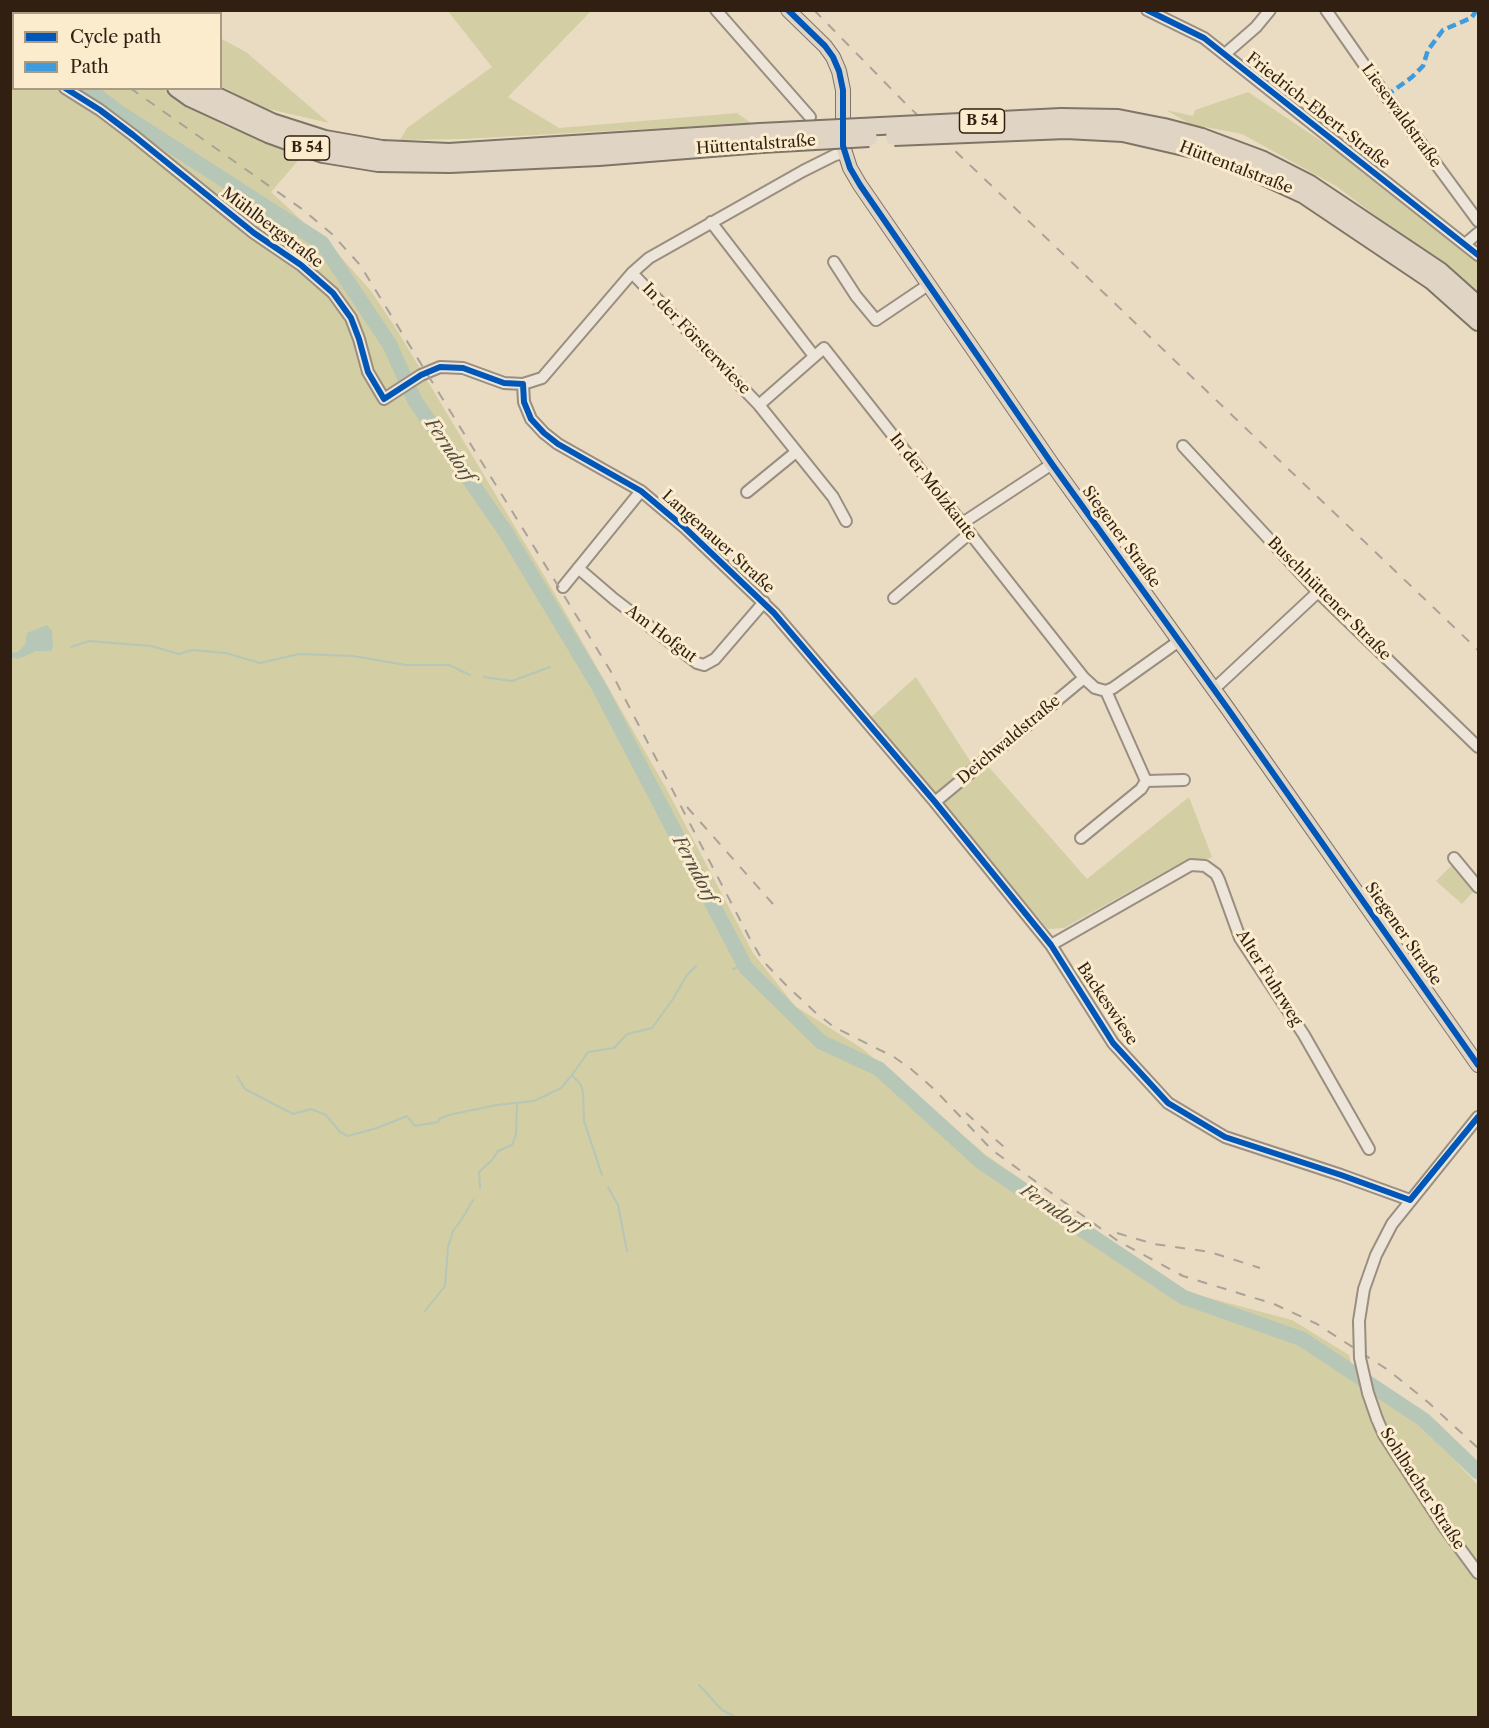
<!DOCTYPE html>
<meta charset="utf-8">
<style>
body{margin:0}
#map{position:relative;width:1489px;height:1728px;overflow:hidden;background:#eadcc3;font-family:"Libre Caslon Text",serif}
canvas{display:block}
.frame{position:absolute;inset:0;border:12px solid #311f12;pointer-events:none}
.legend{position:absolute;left:12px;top:12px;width:210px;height:78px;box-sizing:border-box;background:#fcecce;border:2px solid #ab9a83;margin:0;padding:8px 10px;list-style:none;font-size:18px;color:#311f12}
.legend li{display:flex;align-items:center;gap:12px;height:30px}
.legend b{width:30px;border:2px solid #ab9a83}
</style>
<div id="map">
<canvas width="1489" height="1728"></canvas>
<div class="frame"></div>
<ul class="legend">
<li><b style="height:8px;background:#0057b8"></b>Cycle path</li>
<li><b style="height:8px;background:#3e9bde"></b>Path</li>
</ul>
</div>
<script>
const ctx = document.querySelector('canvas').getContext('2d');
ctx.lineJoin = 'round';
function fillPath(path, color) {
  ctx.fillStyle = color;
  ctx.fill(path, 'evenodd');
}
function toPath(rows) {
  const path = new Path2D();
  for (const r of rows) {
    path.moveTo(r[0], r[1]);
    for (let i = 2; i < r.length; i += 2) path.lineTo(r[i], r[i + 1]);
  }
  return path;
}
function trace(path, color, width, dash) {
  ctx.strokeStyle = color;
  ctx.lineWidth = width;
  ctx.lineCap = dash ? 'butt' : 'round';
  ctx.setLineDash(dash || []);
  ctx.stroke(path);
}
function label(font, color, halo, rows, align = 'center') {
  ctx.font = font + ' "Libre Caslon Text",serif';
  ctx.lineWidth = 6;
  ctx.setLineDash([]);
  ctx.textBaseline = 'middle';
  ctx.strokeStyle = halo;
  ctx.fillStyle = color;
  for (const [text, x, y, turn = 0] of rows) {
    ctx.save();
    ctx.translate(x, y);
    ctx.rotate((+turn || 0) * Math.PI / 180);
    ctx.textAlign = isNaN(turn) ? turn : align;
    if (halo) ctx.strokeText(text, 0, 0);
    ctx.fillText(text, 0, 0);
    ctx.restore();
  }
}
fillPath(toPath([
 [42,10,46,13,14,14,14,88,162,89,227,127,303,155,271,192,339,255,371,291,397,330,548,582,666,788,753,953,795,1006,863,1049,986,1155,1183,1291,1292,1320,1349,1355,1355,1378,1422,1426,1478,1485,1478,1717,11,1718,10,11],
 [447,10,591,11,508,97,559,128,737,113,751,123,464,139,400,140,407,128,492,67],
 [220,38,246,52,329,123,264,108,221,86],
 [1248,92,1390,187,1478,258,1478,293,1336,186,1242,134,1190,124,1166,110,1193,116,1195,110],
 [916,677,972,764,981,758,1087,879,1189,797,1212,857,1200,862,1184,861,1064,928,1048,929,869,719],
 [1452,865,1473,892,1462,904,1436,881]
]), '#d4cea4');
fillPath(toPath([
 [47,625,52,631,53,645,51,651,36,651,18,659,11,657,11,653,18,652,25,645,27,633]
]), '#b6c6b7');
trace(toPath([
 [71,647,89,641,151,646,179,654,192,650,226,653,260,663,299,654,353,656,406,665,449,665,470,675],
 [572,656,578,652],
 [484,677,512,681,550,667],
 [733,969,744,965],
 [237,1076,245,1089,293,1114,311,1109,326,1115,340,1132,348,1136,377,1128,407,1116,415,1126,438,1122,440,1118,453,1114,497,1105,534,1101,561,1088,572,1075,588,1052,614,1048,627,1034,652,1028,673,999,687,975,696,966],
 [573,1076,581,1085,583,1093,584,1121,602,1175],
 [608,1187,618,1205,627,1251],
 [480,1188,479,1172,492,1160,498,1151,512,1145,516,1134,517,1104],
 [425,1311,445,1286,448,1247,453,1231,462,1219,473,1200],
 [699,1685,722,1710,737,1718]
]), '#b6c6b7', 2);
trace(toPath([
 [10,30,14,32],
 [87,88,117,111,322,243,390,345,415,401,507,534,599,687,746,968,821,1042,879,1069,981,1162,1183,1297,1302,1339,1424,1420,1478,1472]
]), '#b6c6b7', 15);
const minor = toPath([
 [716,10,810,117],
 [1147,10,1204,38,1478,255],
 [1326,10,1386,96,1478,221],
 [10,54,14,56],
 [1225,54,1256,27,1270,10],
 [65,88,100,110,133,135,254,233,301,265,333,293,351,318,359,339,368,372,384,399,421,375,440,367,463,368,504,383,523,384,542,378,632,273,649,258,803,171,835,155,845,153],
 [711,222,814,356],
 [1465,244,1478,233],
 [834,262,856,296,876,320,928,285],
 [632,273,759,405,833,497,846,521],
 [523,384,524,402,531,419,544,433,558,444,641,491,685,528,774,613,935,802,1051,945,1113,1043,1168,1103,1225,1137,1341,1175,1410,1200],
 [759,405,824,348,1084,678,1095,688,1106,691,1113,688,1179,641],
 [1183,446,1318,592,1478,747],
 [747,492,796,452],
 [961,524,1052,464],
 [578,568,614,599,697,663,704,665,715,659,764,602],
 [563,587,641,491],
 [894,598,970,533],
 [1214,689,1318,592],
 [1146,781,1184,780],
 [935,802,1084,678],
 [1081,838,1141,789,1146,781,1106,691],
 [1454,858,1478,887],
 [1051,945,1191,865,1205,866,1216,874,1219,880,1240,938,1304,1035,1369,1149],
 [1359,1321,1364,1289,1376,1255,1392,1224,1478,1117],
 [1377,1419,1384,1435,1442,1524,1478,1573]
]);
const major = toPath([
 [788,10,825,46,833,57,839,71,843,90,843,146,850,168,860,185,1052,464,1228,709,1478,1065]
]);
const highway = toPath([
 [60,10,65,14],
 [82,10,87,14],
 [176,88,190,98,268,134,323,154,378,163,450,164,599,157,762,144],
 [200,88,272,122,325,139,382,149,449,152,760,132],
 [1202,137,1261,159,1310,184,1440,271,1478,305],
 [1197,150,1252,171,1304,195,1432,281,1478,322]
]);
trace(minor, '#998e7f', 14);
trace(major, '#7f7567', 16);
trace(highway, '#7f7567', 20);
trace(minor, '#ede5d9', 10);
trace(major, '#e0d5c4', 14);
trace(highway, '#e0d5c4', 16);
trace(toPath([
 [18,10,22,14],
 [814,10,908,106,1478,650],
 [130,88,302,209,332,234,360,265,610,670,749,937,763,961,786,985,816,1013,834,1027,894,1057,911,1069,934,1089,992,1150,1118,1241,1183,1276,1274,1304,1317,1324,1388,1370,1429,1403,1478,1448],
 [687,807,773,904],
 [966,1113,1004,1147],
 [1117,1233,1154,1244,1210,1252,1260,1268]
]), '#a9a298', 2, [10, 10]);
const minorBridge = toPath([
 [1359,1321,1360,1358,1368,1393,1377,1419]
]);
const highwayBridge = toPath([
 [760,132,1061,117,1118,118,1164,127,1202,137],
 [894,137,1066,130,1123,133,1197,150],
 [762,144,869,138]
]);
trace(minorBridge, '#998e7f', 14, []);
trace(highwayBridge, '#7f7567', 20, []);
trace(minorBridge, '#ede5d9', 10);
trace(highwayBridge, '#e0d5c4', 16);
trace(toPath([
 [1386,96,1412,77,1423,66,1428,50,1443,30,1471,18,1477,10]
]), '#3e9bde', 4.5, [9, 4.5]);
trace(toPath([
 [788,10,825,46,833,57,839,71,843,90,843,146,850,168,860,185,1052,464,1228,709,1478,1065],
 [1147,10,1204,38,1478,255],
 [65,88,100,110,133,135,254,233,301,265,333,293,351,318,359,339,368,372,384,399,421,375,440,367,463,368,504,383,523,384,524,402,531,419,544,433,558,444,641,491,685,528,774,613,935,802,1051,945,1113,1043,1168,1103,1225,1137,1341,1175,1410,1200,1478,1117]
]), '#0057b8', 6);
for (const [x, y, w] of [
 [982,121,45],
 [307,148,45]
]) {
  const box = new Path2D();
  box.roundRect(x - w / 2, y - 12, w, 24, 4.5);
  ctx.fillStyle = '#fcecce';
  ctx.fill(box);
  trace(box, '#311f12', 1.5);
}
label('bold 15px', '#311f12', null, [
 ["B 54",982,121],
 ["B 54",307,148]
]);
label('16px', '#311f12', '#fcecce', [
 ["Friedrich-Ebert-Straße",1318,111,38],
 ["Liesewaldstraße",1401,116,54],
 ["Hüttentalstraße",756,145,-4],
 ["Hüttentalstraße",1236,168,21],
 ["Mühlbergstraße",272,228,37],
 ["In der Försterwiese",696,339,46],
 ["In der Molzkaute",933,487,52],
 ["Siegener Straße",1121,537,54],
 ["Langenauer Straße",718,542,42],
 ["Buschhüttener Straße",1329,599,45],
 ["Am Hofgut",661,634,37],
 ["Deichwaldstraße",1009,740,-40],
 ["Siegener Straße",1403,934,55],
 ["Alter Fuhrweg",1269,978,58],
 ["Backeswiese",1107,1004,56],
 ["Sohlbacher Straße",1422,1489,57]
]);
label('italic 18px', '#524e42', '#fcecce', [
 ["Ferndorf",449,450,56],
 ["Ferndorf",694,869,62],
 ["Ferndorf",1052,1209,34]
]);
</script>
